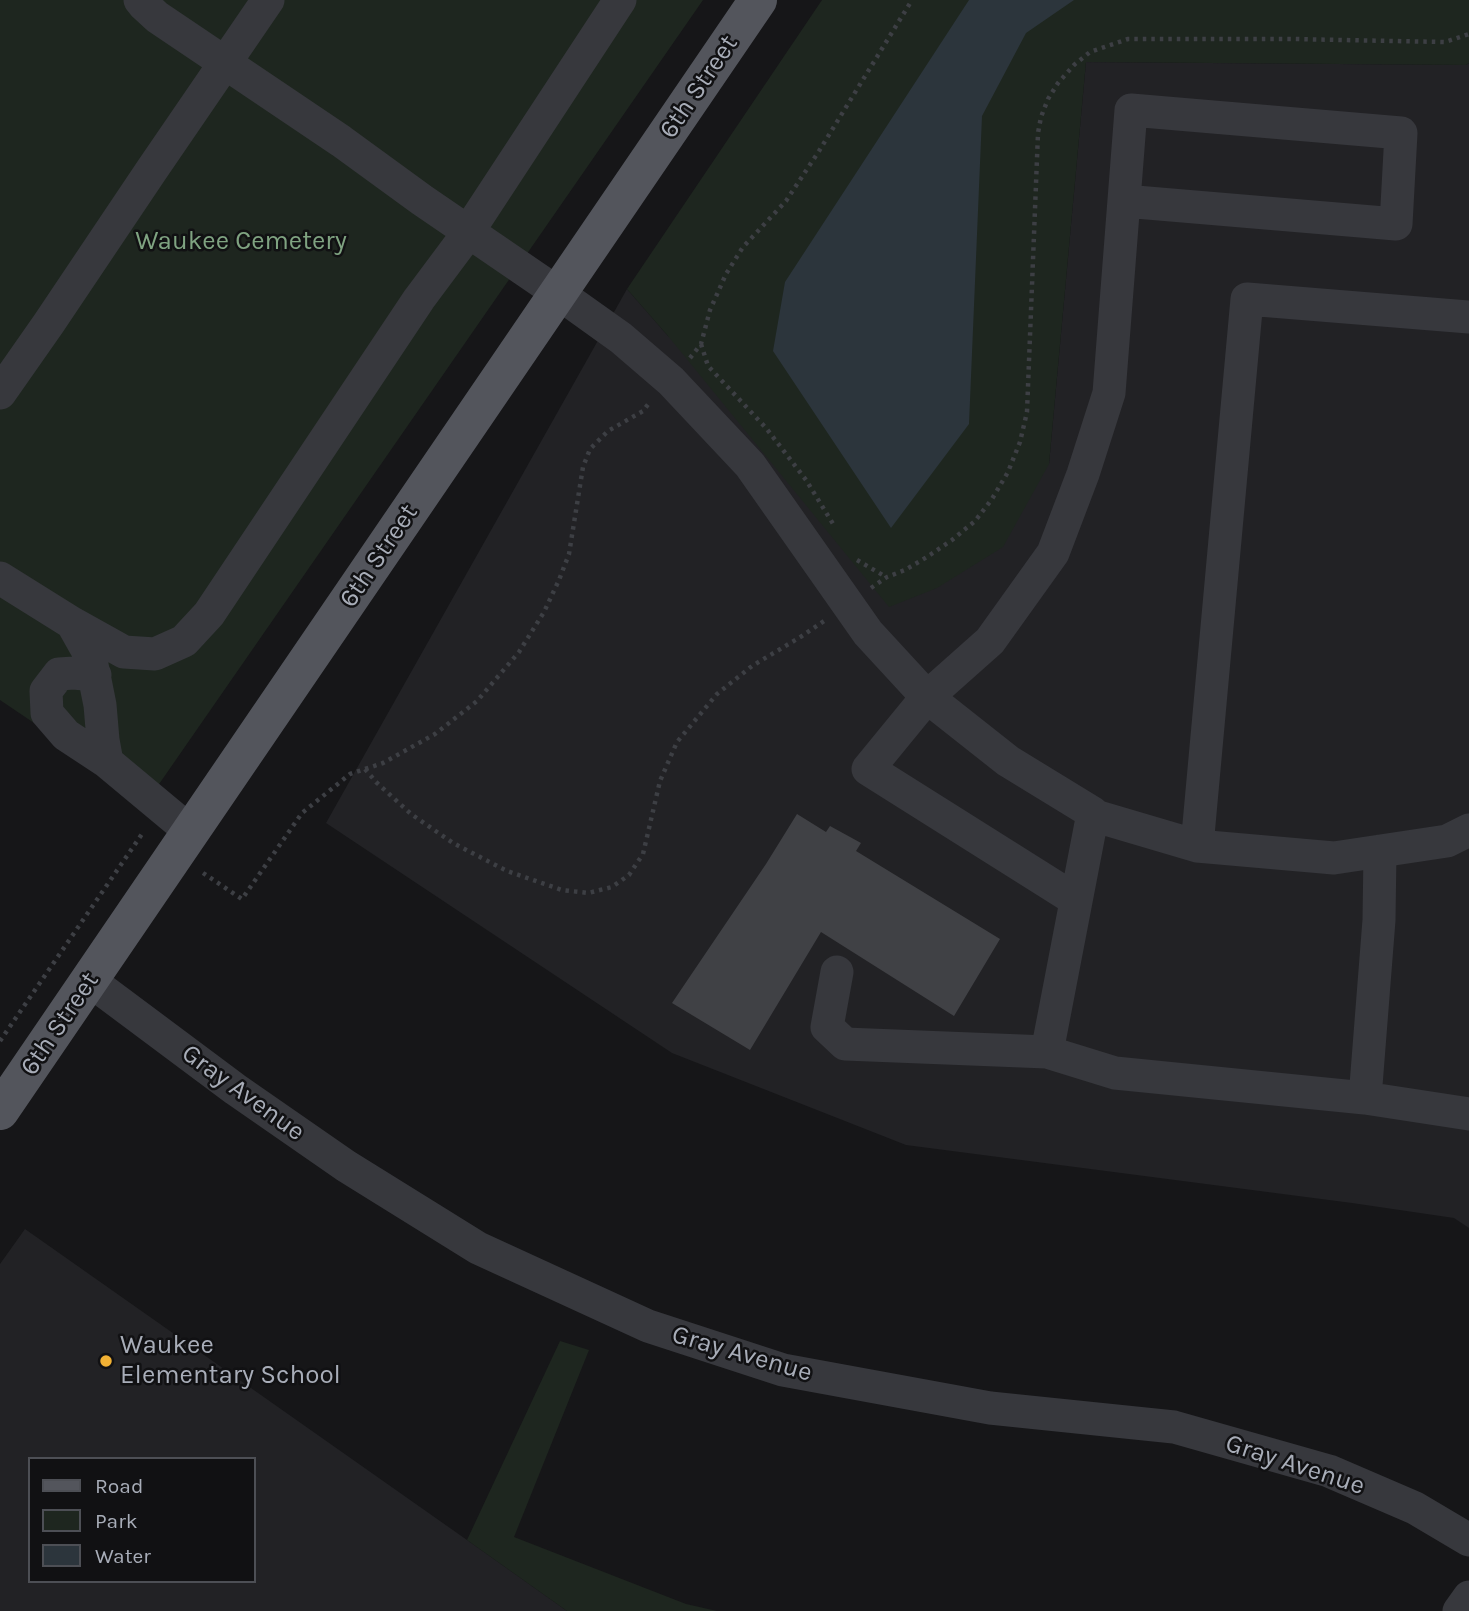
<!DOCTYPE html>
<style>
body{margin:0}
#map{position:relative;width:1469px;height:1611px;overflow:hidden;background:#161618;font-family:Karla,sans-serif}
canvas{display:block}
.legend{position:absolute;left:28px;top:1457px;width:228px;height:126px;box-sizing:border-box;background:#111113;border:2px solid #4d4f55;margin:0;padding:9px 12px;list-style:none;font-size:21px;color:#a8adb8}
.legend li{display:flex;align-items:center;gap:14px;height:35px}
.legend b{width:35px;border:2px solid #4d4f55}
</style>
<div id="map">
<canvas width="1469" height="1611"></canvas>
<ul class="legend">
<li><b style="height:9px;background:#53555c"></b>Road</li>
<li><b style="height:19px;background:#1e261f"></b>Park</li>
<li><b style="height:19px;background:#2c353c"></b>Water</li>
</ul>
</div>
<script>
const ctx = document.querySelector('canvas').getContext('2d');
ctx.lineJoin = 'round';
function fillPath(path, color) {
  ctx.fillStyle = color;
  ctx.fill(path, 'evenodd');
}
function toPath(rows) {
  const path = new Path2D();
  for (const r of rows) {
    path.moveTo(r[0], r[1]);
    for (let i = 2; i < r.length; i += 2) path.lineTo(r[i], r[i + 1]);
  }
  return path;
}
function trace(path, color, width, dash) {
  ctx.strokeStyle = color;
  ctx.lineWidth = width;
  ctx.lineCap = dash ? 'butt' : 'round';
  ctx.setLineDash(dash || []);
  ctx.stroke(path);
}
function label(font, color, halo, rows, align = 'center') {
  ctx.font = font + ' Karla,sans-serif';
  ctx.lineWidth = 5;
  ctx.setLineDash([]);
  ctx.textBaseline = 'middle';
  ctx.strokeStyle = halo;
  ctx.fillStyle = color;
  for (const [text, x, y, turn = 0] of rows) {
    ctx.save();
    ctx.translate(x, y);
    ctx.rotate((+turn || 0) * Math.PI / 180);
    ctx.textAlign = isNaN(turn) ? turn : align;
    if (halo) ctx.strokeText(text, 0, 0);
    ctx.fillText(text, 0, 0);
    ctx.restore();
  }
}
fillPath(toPath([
 [1086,62,1466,65,1469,63,1469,1228,1454,1218,1352,1203,906,1145,672,1053,326,823,627,289,668,336,1049,464],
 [25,1229,467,1540,567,1611,0,1611,0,1264],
 [30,1459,254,1459,254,1581,30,1581]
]), '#222225');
fillPath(toPath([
 [0,0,703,0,148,800,0,700],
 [822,0,1469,0,1469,63,1466,65,1086,62,1049,464,1003,547,937,588,889,607,668,336,627,289],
 [560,1341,589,1350,514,1537,686,1604,717,1611,567,1611,467,1540]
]), '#1e261f');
fillPath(toPath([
 [969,0,1074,0,1026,33,982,116,969,424,891,528,773,351,785,282]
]), '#2c353c');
fillPath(toPath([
 [797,814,826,832,830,826,861,843,856,851,1000,939,954,1016,821,932,750,1050,672,1003,766,864]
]), '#404145');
trace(toPath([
 [701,344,708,366,766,428,806,480,835,527],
 [690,358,701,344,710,310,726,274,743,247,786,201,819,151,912,0],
 [857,560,886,577],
 [871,588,887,577,905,570,927,557,952,540,975,521,992,499,1008,472,1020,442,1027,412,1038,133,1041,117,1048,99,1058,83,1074,65,1090,52,1128,39,1293,39,1445,42,1469,34],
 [365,769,376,782,411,814,453,843,507,871,562,890,588,893,612,887,629,875,643,854,660,781,677,742,717,694,752,666,802,636,824,621],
 [203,873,242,899,302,813,350,774,383,763,435,734,477,701,519,652,544,612,559,580,569,554,583,467,590,449,608,431,643,411,649,403],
 [0,1041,142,834,145,836]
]), '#3d3f44', 4.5, [3.5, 5]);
trace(toPath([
 [140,0,144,5,157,17,341,141,422,200,558,293,621,338,671,381,750,465,868,633,927,697,1008,761,1093,813,1047,1052,1115,1073,1365,1098,1469,1114],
 [0,393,49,323,151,171,268,0],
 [0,578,72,623,90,655,100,705,103,740,107,762,191,832],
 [72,623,124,652,155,654,184,641,209,614,419,299,460,244,620,0],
 [95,675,74,673,59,674,46,691,47,713,66,735,107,762],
 [1092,815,1197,846,1334,858,1447,841,1469,830],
 [1197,846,1247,299,1469,317],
 [1076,900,868,769,927,697,990,641,1053,553,1083,474,1109,393,1131,110,1401,133,1396,224,1124,201],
 [837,972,827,1027,845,1044,1047,1052],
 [89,980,235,1089,346,1166,478,1248,648,1326,783,1370,990,1408,1174,1427,1329,1471,1415,1508,1469,1540],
 [1365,1098,1379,920,1380,851],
 [1459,1611,1469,1597]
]), '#37383d', 33);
trace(toPath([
 [0,1111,758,0]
]), '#53555c', 38);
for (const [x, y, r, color] of [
 [106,1361,7,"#f2b134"]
]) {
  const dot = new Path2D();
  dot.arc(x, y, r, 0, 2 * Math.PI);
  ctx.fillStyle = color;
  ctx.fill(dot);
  trace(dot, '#111113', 2.5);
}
label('26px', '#a8adb8', '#111113', [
 ["6th Street",699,87,-56],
 ["6th Street",379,556,-56],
 ["6th Street",60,1024,-56],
 ["Gray Avenue",243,1093,36],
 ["Gray Avenue",742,1354,16],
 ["Gray Avenue",1295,1465,18]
]);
label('26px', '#7fa381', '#111113', [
 ["Waukee Cemetery",241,242]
]);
label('26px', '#a8adb8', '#111113', [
 ["Waukee",120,1346],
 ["Elementary School",120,1376]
], 'left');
</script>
